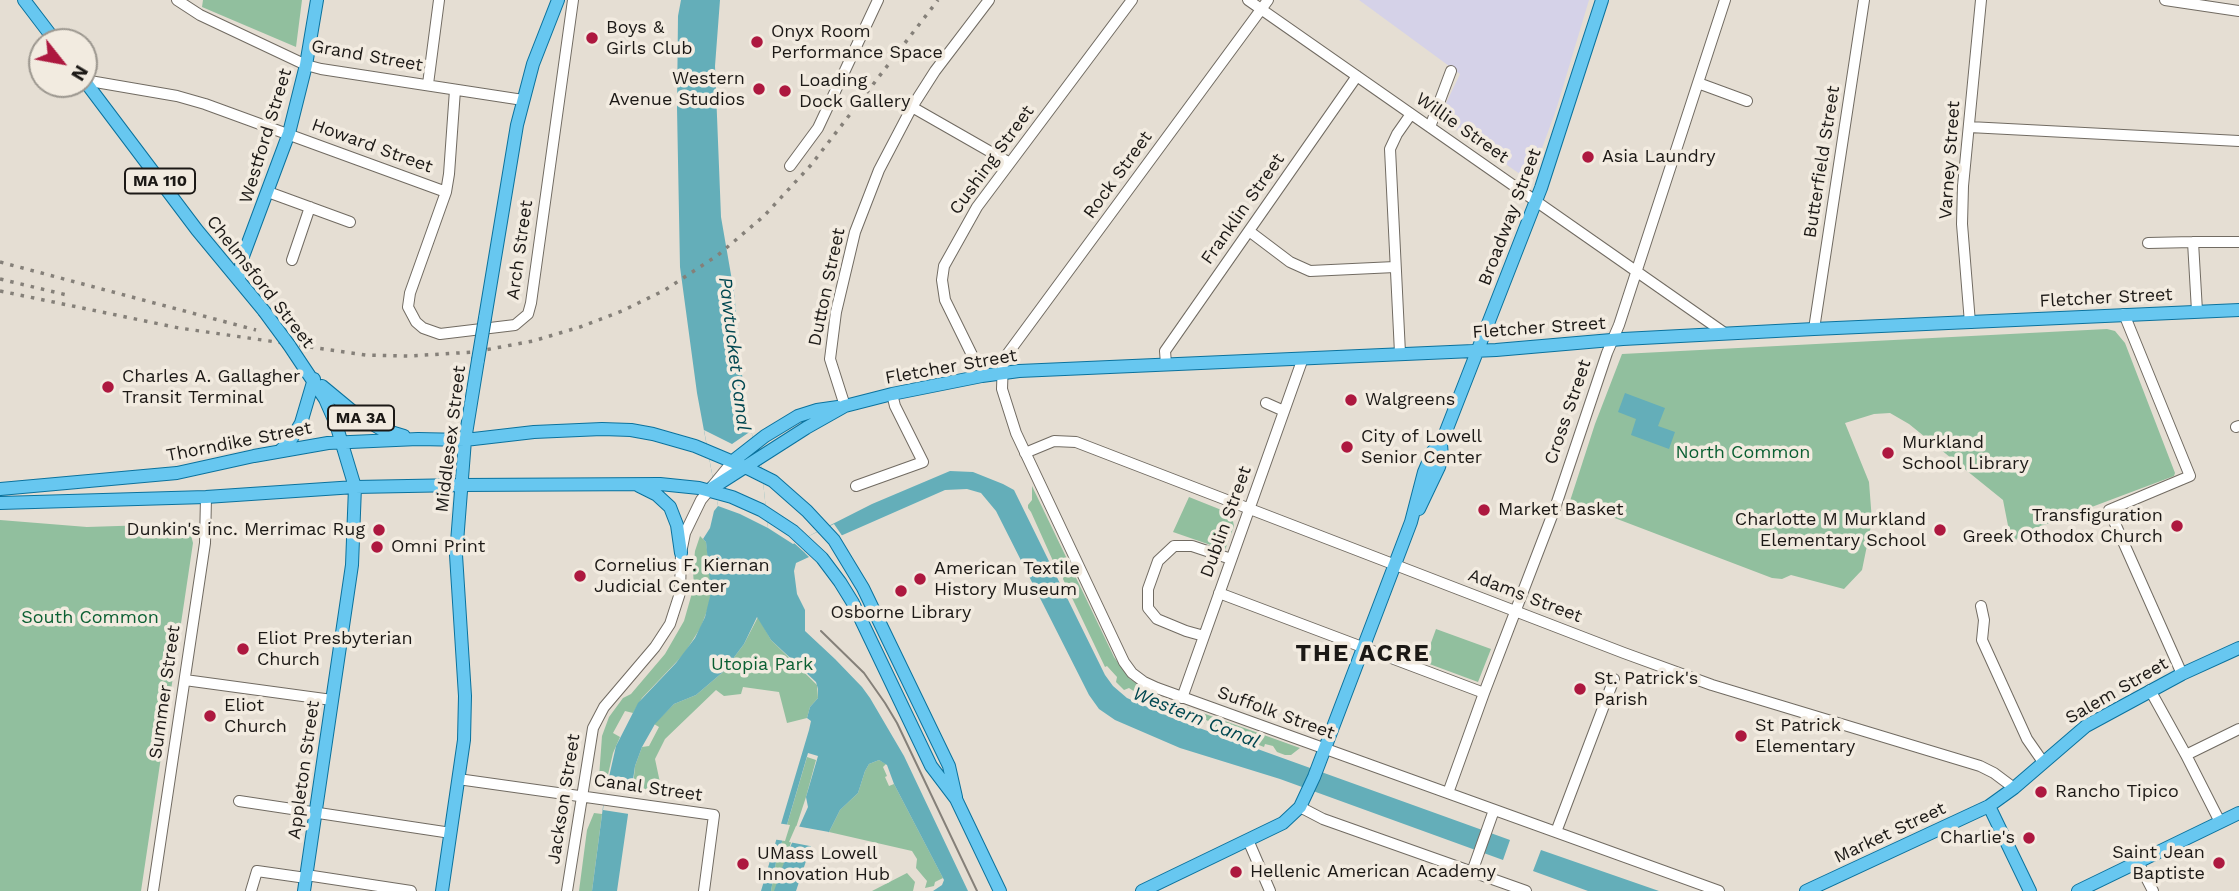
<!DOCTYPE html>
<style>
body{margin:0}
#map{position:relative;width:2239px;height:891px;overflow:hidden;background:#e5ded3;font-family:"Work Sans",sans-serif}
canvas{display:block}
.north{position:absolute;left:28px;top:28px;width:70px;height:70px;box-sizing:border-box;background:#f2ebe0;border:2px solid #9c978f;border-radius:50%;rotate:121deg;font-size:19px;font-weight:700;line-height:28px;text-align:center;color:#1c1916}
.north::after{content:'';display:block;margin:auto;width:24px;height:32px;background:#ad183f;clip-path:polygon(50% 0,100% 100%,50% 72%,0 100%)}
</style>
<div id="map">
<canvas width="2239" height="891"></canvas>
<div class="north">N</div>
</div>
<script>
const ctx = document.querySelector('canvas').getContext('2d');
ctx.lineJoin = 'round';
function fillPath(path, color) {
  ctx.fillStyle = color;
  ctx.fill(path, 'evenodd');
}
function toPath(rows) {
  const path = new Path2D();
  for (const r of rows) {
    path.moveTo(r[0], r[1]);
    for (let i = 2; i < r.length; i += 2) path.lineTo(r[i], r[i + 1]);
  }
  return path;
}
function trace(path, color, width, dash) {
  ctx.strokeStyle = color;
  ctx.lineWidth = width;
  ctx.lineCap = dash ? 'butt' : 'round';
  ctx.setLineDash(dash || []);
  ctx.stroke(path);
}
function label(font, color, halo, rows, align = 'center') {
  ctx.font = font + ' "Work Sans",sans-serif';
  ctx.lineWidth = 7;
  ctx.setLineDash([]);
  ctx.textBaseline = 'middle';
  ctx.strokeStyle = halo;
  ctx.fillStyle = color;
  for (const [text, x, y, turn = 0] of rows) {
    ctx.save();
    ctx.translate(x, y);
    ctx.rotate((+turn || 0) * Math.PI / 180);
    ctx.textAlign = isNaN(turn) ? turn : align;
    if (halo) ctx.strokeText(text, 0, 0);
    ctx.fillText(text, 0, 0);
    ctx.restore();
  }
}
fillPath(toPath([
 [1359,0,1589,0,1556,110,1530,181,1439,118,1460,74]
]), '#d5d2e8');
fillPath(toPath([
 [203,0,302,0,296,47,202,7],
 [2107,329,2115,331,2125,343,2175,473,2174,476,2020,534,2012,546,2003,500,1909,424,1890,413,1874,414,1845,423,1869,482,1872,521,1862,570,1844,589,1791,575,1782,579,1772,578,1570,501,1595,424,1622,354],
 [1032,486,1114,657,1130,679,1158,697,1300,748,1291,755,1285,755,1277,752,1273,746,1265,744,1264,747,1215,728,1215,724,1206,720,1204,724,1167,710,1166,706,1140,700,1141,696,1129,688,1124,690,1116,682,1117,677,1107,666,1105,667,1063,579,1064,573,1057,560,1053,561,1031,512,1028,508,1028,505,1032,500],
 [1189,497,1224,511,1232,517,1234,526,1225,550,1173,532],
 [0,520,87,527,180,524,190,531,193,543,141,891,0,891],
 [700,536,706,542,712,587,708,608,701,627,684,654,642,698,633,713,625,711,613,733,620,737,613,753,607,779,599,777,602,736,609,717,623,698,631,694,665,654,684,621,694,586,693,571,695,551],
 [758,617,771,640,817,685,818,698,810,707,807,718,787,723,779,692,743,687,741,694,724,696,716,690,665,739,655,759,662,792,633,787,635,766,642,747,649,746,659,727,654,724,674,704,696,695,723,672,744,644],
 [1436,629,1491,649,1478,682,1424,662],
 [807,757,816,760,806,797,775,891,771,891,776,862],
 [879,760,886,764,883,767,887,776,885,777,889,786,894,784,943,878,935,882,934,886,925,888,927,881,916,868,917,859,912,851,829,832,840,810,858,793,865,771,869,764],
 [594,813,602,814,592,891,579,891,587,830],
 [907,873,915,882,913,891,872,891]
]), '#91bf9e');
fillPath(toPath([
 [681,0,720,0,715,66,721,217,734,292,746,415,761,463,768,528,793,544,872,504,950,471,973,472,1003,484,1014,490,1105,675,1113,686,1127,698,1177,720,1510,840,1503,860,1280,779,1180,748,1115,720,1099,709,1089,695,996,511,981,493,967,489,945,490,804,552,809,557,796,563,794,571,797,594,805,610,805,631,835,659,862,687,870,698,904,756,968,891,933,891,942,885,944,880,894,784,887,765,879,760,869,764,865,771,858,793,840,810,829,832,820,836,811,846,796,891,774,891,787,854,808,807,806,797,818,756,808,753,776,862,771,891,761,891,809,730,811,721,807,718,810,707,818,698,818,689,816,682,771,640,757,617,744,644,723,672,696,695,674,704,655,724,642,747,635,766,617,891,592,891,604,799,616,746,638,703,676,663,695,638,705,617,711,592,706,542,703,539,710,528,714,511,718,506,697,393,680,267,677,108,678,16],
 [1625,393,1665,408,1658,426,1675,432,1669,449,1631,435,1636,419,1618,412],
 [1541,850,1659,891,1588,891,1533,871]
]), '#64aeb9');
fillPath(toPath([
 [704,430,732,444,751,431,761,463,768,528,740,514,718,506],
 [834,524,843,537,804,552,794,543],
 [606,783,633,787,629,814,603,810],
 [777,823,790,825,785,841,772,839],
 [796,826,829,832,815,847,789,842]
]), '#e5ded3');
const minor = toPath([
 [177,0,200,15,306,65,321,69,523,100],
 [1248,0,1726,334],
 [1268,0,1003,360,1002,389,1016,433,1124,662,1132,673,1144,682,1157,688,1719,891],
 [2165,0,2239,11],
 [84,80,177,96,205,104,446,192],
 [1698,83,1747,101],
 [428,84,439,0],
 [455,90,449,174,446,192,410,293,408,307,416,322,423,328,440,334,515,325,528,314,531,303,573,0],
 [912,107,1010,163],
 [1430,127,1451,71],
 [1969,127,2239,141],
 [790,166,818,128,878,0],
 [268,192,350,222],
 [1249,231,1290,262,1310,271,1395,267],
 [2148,243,2193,242],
 [292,260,310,207],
 [2197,311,2193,242,2239,242],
 [2124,314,2190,476,2109,510,2182,674],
 [1970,323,1962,224,1963,186,1981,0],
 [1814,329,1864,0],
 [1400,353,1390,149,1397,134,1411,114],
 [973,357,945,300,942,280,944,266,977,207,1132,0],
 [1166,364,1165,351,1357,76],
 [1266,403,1284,411],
 [845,406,830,359,836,312,855,232,879,170,912,107,935,71,989,0],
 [2236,427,2239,426],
 [1025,453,1054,441,1076,442,1624,653,1712,685,1980,766,1994,773,2014,788],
 [856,486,923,462,895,406,892,394],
 [1219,593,1484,693],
 [1981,606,1984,620,1982,640,2027,739,2043,762],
 [1204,636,1186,631,1157,619,1148,608,1148,589,1158,561,1174,546,1192,546,1231,559],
 [185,680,332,700],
 [2150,690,2186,755,2220,822],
 [1182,698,1303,358],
 [2186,755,2239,729],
 [458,779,714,815,704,891],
 [1448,793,1484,693,1555,508,1607,353,1619,325,1725,0],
 [239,801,451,833],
 [1300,807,1323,819,1526,891],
 [1556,832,1614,679],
 [1248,840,1270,891],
 [2138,862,2153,891],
 [1472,872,1494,810],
 [306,875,411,891],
 [153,891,205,543,206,497],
 [251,891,257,871,306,878],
 [567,891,593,728,604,707,655,647,670,624,680,593,681,553,685,533,701,500,733,461]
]);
const major = toPath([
 [24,0,56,42],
 [84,80,197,230,264,311],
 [239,279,242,259,289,133,306,65,317,0],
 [485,318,517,125,533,64,558,0],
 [289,345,325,399,336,424,355,487,352,565,304,891],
 [322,386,357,415,381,429,404,436],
 [280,451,292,438,301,423,314,379],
 [733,461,765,436,798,416,817,410,838,407],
 [639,486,657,495,670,507,677,525,681,553],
 [0,489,177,473,254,456,328,443,418,439,465,440,534,432,602,429,631,430,653,434,695,446,745,467,773,481,807,511,834,540,863,588,949,766,956,797],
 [709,490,806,428,845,406,892,394,982,376,1019,371,1496,350,1623,339,1814,329,2239,310],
 [0,503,206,497,355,487,461,485,660,484,699,488,732,497,761,510,793,531,822,558,840,582,853,603,931,766,956,799,1000,891],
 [1419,509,1439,467,1442,457,1441,444,1541,188,1602,0],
 [1989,806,2030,891],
 [442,891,464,740,465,696,456,555,465,440,478,360],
 [1142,891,1283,823,1300,807,1314,777,1411,522,1424,472,1433,451,1441,444],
 [1806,891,1989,806,2014,788,2086,726,2182,674,2239,648],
 [2078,891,2239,813]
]);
trace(minor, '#716b62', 12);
trace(major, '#0b729d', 14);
trace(minor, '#fff', 10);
trace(major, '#67c7f0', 12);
trace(toPath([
 [821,631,864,673,885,703,897,723,977,891]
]), '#858079', 2);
trace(toPath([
 [0,262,256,330],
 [0,279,71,296],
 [0,291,179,328,366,355,409,356,474,352,533,341,580,327,622,311,665,290,718,255,764,216,811,165,938,0]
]), '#858079', 3.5, [3.5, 7]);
const majorBridge = toPath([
 [264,311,289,345],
 [478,360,485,318]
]);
trace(majorBridge, '#0b729d', 14, []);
trace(majorBridge, '#67c7f0', 12);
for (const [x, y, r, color] of [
 [592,38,7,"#ad183f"],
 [757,42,7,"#ad183f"],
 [759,89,7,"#ad183f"],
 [785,91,7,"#ad183f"],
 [1588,157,7,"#ad183f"],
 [108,387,7,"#ad183f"],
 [1351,400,7,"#ad183f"],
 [1347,447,7,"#ad183f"],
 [1888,453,7,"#ad183f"],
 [1484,510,7,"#ad183f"],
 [2177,526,7,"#ad183f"],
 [379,530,7,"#ad183f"],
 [1940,530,7,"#ad183f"],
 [377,547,7,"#ad183f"],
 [580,576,7,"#ad183f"],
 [920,579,7,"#ad183f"],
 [901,591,7,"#ad183f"],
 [243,649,7,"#ad183f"],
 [1580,689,7,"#ad183f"],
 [210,716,7,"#ad183f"],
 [1741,736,7,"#ad183f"],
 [2041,792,7,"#ad183f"],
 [2029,838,7,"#ad183f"],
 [2219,863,7,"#ad183f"],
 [743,864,7,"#ad183f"],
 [1236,872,7,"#ad183f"]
]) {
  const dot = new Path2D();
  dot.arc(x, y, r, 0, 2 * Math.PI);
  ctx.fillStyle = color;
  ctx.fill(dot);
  trace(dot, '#f2ebe0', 2.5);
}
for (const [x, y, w] of [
 [160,181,70],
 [361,418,66]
]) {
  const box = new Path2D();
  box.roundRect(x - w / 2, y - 12.5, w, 25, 5);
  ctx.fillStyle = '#f2ebe0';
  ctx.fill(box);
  trace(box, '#1c1916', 2);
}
label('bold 16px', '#1c1916', null, [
 ["MA 110",160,181],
 ["MA 3A",361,418]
]);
label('18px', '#1c1916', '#f2ebe0', [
 ["Boys &",606,28],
 ["Girls Club",606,49],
 ["Onyx Room",771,32],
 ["Performance Space",771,53],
 ["Western",745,79,"right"],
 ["Avenue Studios",745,100,"right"],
 ["Loading",799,81],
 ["Dock Gallery",799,102],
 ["Asia Laundry",1602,157],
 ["Charles A. Gallagher",122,377],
 ["Transit Terminal",122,398],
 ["Walgreens",1365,400],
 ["City of Lowell",1361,437],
 ["Senior Center",1361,458],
 ["Murkland",1902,443],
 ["School Library",1902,464],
 ["Market Basket",1498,510],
 ["Transfiguration",2163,516,"right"],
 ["Greek Othodox Church",2163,537,"right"],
 ["Charlotte M Murkland",1926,520,"right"],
 ["Elementary School",1926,541,"right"],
 ["Dunkin's inc. Merrimac Rug",365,530,"right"],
 ["Omni Print",391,547],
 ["Cornelius F. Kiernan",594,566],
 ["Judicial Center",594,587],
 ["American Textile",934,569],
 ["History Museum",934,590],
 ["Osborne Library",901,613,"center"],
 ["Eliot Presbyterian",257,639],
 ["Church",257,660],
 ["St. Patrick's",1594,679],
 ["Parish",1594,700],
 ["Eliot",224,706],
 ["Church",224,727],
 ["St Patrick",1755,726],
 ["Elementary",1755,747],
 ["Rancho Tipico",2055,792],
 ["Charlie's",2015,838,"right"],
 ["Saint Jean",2205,853,"right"],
 ["Baptiste",2205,874,"right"],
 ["UMass Lowell",757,854],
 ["Innovation Hub",757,875],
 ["Hellenic American Academy",1250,872]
], 'left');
label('18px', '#1c1916', '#f2ebe0', [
 ["Grand Street",367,56,10],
 ["Willie Street",1462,128,35],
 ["Westford Street",266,136,-73],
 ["Howard Street",372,146,20],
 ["Cushing Street",992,160,-54],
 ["Varney Street",1950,160,-86],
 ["Butterfield Street",1822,162,-81],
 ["Rock Street",1118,175,-54],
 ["Franklin Street",1243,209,-55],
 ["Broadway Street",1510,217,-69],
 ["Arch Street",520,250,-82],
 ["Chelmsford Street",260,282,52],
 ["Dutton Street",827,287,-78],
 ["Fletcher Street",2106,298,-3],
 ["Fletcher Street",1539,328,-4],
 ["Fletcher Street",951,367,-10],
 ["Cross Street",1568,412,-71],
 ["Middlesex Street",451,439,-83],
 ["Thorndike Street",239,442,-11],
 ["Dublin Street",1226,522,-70],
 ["Adams Street",1525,596,21],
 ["Salem Street",2117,691,-30],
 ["Summer Street",165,692,-82],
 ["Suffolk Street",1276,713,20],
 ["Appleton Street",304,770,-82],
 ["Canal Street",648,788,8],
 ["Jackson Street",564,799,-81],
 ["Market Street",1890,833,-25]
]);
label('18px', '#0a5f32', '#f2ebe0', [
 ["North Common",1743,453],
 ["South Common",90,618],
 ["Utopia Park",762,665]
]);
label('italic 19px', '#004750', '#f2ebe0', [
 ["Pawtucket Canal",734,354,83],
 ["Western Canal",1196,718,22]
]);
ctx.letterSpacing = '2px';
label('bold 24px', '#1c1916', '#f2ebe0', [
 ["THE ACRE",1363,654]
]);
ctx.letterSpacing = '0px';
</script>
